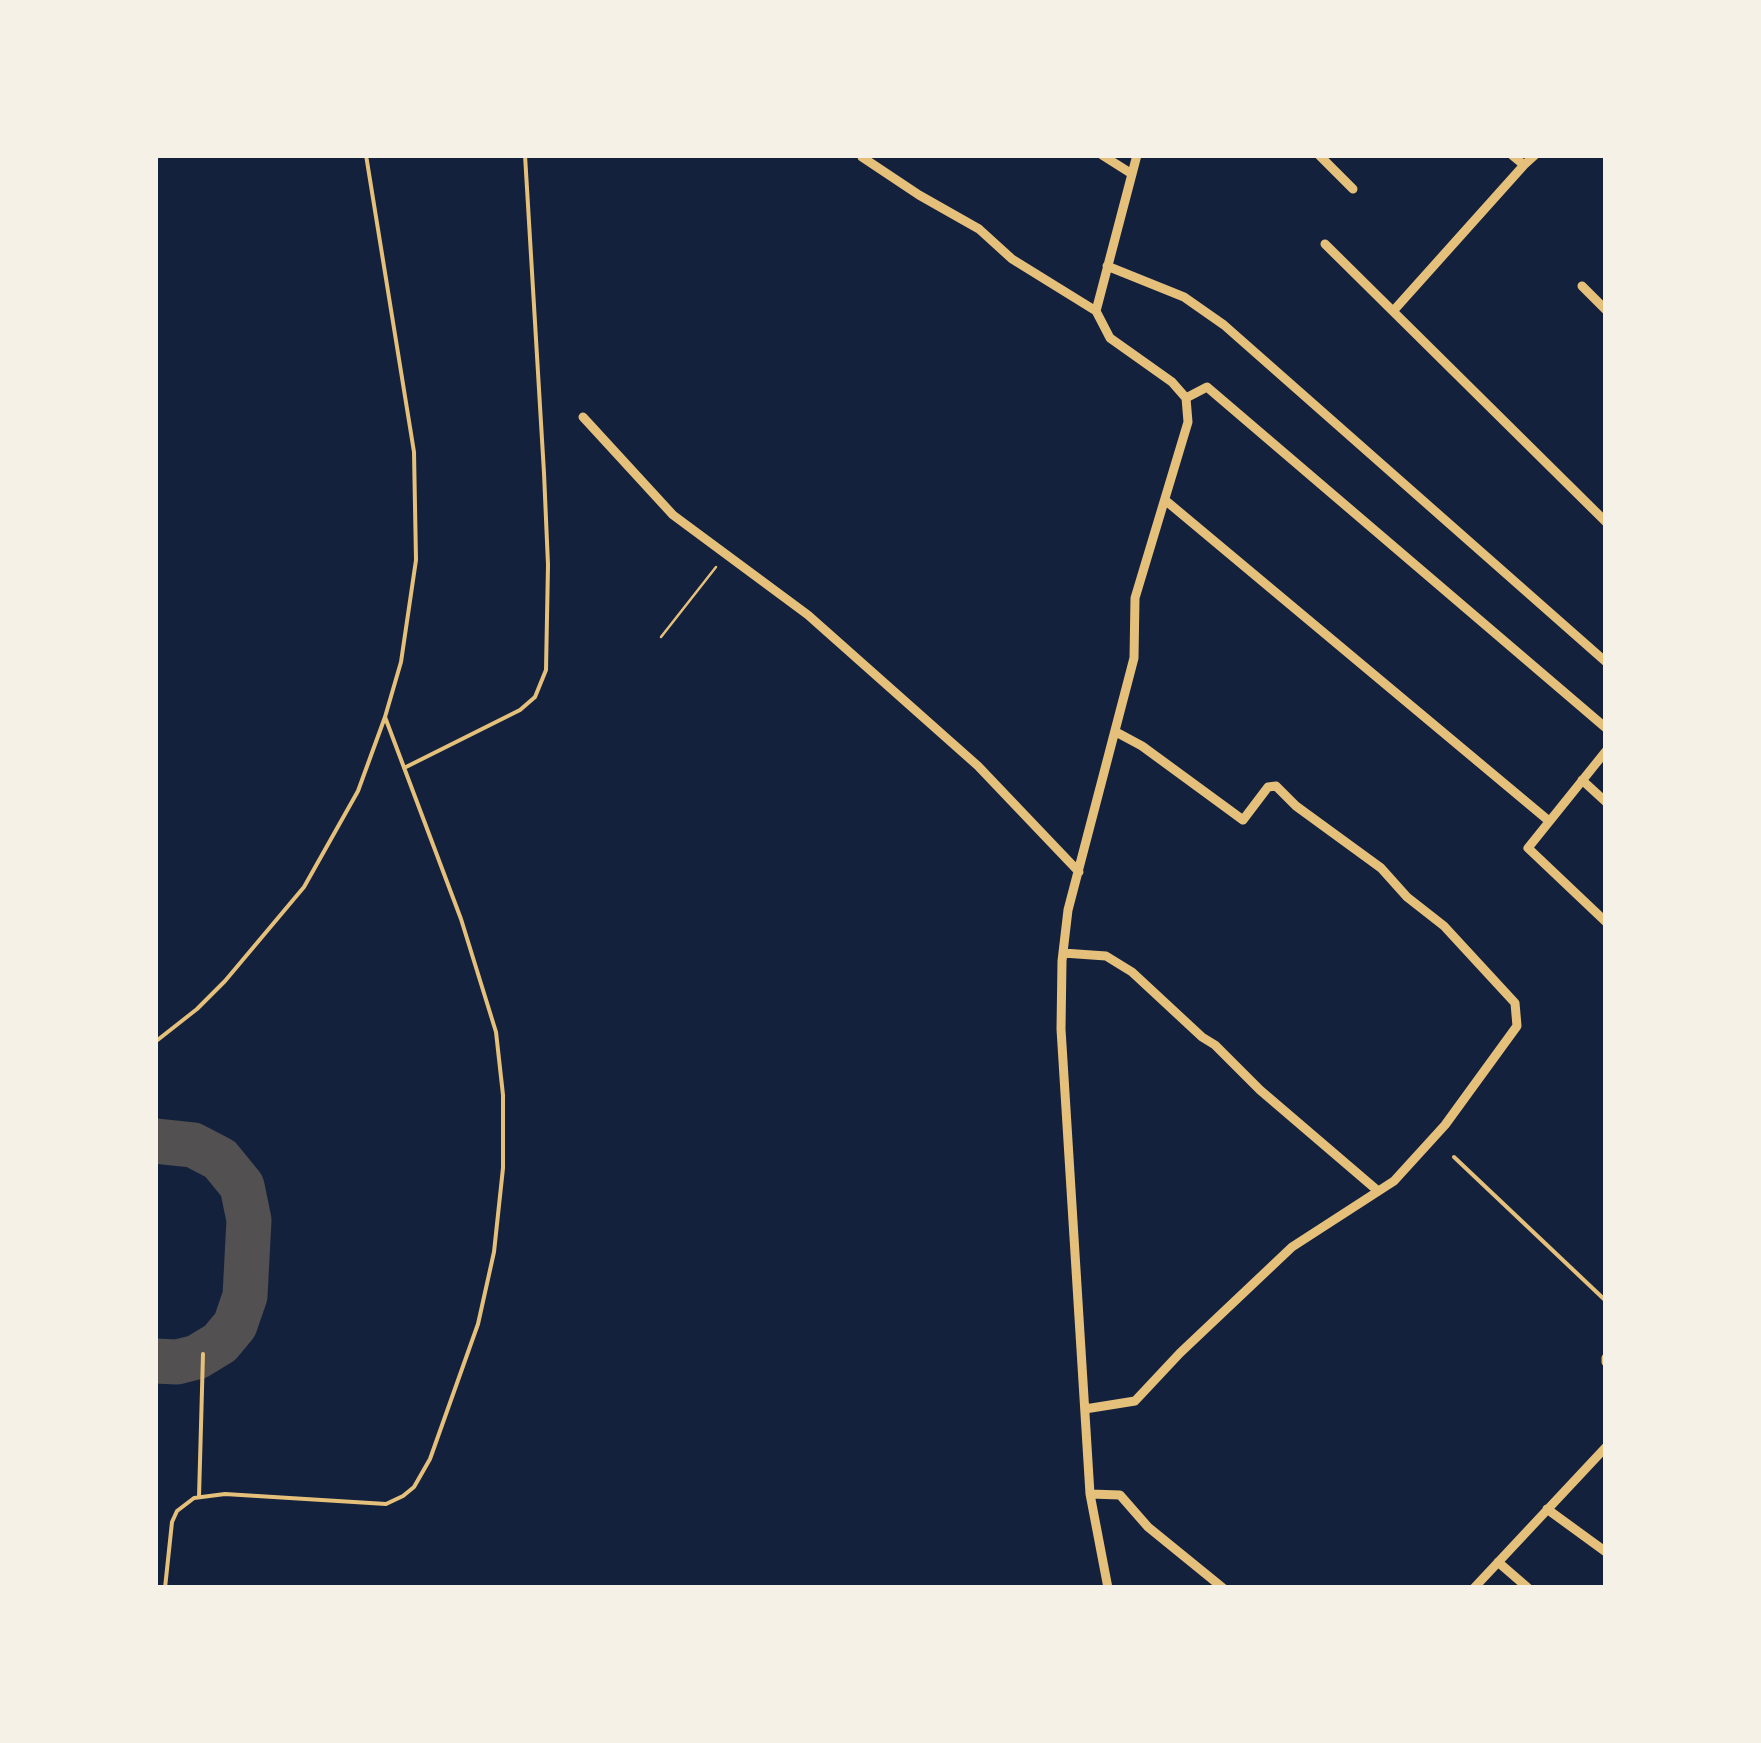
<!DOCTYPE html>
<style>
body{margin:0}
#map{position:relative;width:1761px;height:1743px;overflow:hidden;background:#14213d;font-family:"PT Sans",sans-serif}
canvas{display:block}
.frame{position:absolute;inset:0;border:158px solid #f6f1e7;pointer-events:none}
</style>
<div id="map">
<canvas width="1761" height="1743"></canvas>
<div class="frame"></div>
</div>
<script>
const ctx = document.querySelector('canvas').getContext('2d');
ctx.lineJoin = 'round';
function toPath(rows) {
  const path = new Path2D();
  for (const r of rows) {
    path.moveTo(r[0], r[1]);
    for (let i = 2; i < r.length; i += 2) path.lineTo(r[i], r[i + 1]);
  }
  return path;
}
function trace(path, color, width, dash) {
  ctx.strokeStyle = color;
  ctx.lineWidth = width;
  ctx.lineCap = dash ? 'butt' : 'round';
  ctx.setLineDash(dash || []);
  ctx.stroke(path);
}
trace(toPath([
 [155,1141,193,1145,220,1159,242,1186,249,1220,245,1296,235,1325,220,1343,197,1357,177,1362,155,1361]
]), '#525050', 45);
trace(toPath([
 [661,637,716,567]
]), '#e5c07b', 2.5);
trace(toPath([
 [404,768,520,710,535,697,546,670,548,565,544,473,525,155],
 [155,1042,197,1009,225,981,304,887,358,791,385,717,401,662,416,560,414,452,366,155],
 [1454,1157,1606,1301],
 [199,1497,203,1354],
 [165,1588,172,1522,177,1511,194,1498,225,1494,386,1504,403,1496,414,1487,430,1459,478,1324,494,1252,503,1168,503,1095,496,1032,461,919,385,717]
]), '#e5c07b', 4);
trace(toPath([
 [1102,155,1132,174],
 [1319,155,1353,189],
 [1512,155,1524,165,1535,155],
 [862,157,919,195,979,229,1012,259,1096,311],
 [1325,244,1606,522],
 [1107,266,1184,297,1224,325,1606,662],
 [1582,286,1606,310],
 [1395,309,1524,165],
 [1186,398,1207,387,1606,728],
 [583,417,673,515,808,615,978,766,1079,872],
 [1165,500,1549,821],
 [1606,751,1528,848,1606,922],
 [1582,780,1606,802],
 [1063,953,1106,956,1132,972,1202,1037,1215,1045,1260,1090,1378,1191],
 [1606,1358,1606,1362],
 [1085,1409,1135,1401,1180,1353,1292,1247,1394,1181,1445,1125,1517,1026,1515,1003,1444,926,1407,897,1381,868,1296,806,1276,786,1268,787,1243,820,1142,746,1116,732],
 [1090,1494,1120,1495,1148,1527,1223,1588],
 [1547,1509,1606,1552],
 [1498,1562,1528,1588],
 [1108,1588,1090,1494,1061,1029,1062,961,1068,910,1134,658,1135,598,1188,422,1186,398,1172,382,1110,338,1096,311,1137,155],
 [1474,1588,1606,1447]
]), '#e5c07b', 9);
</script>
